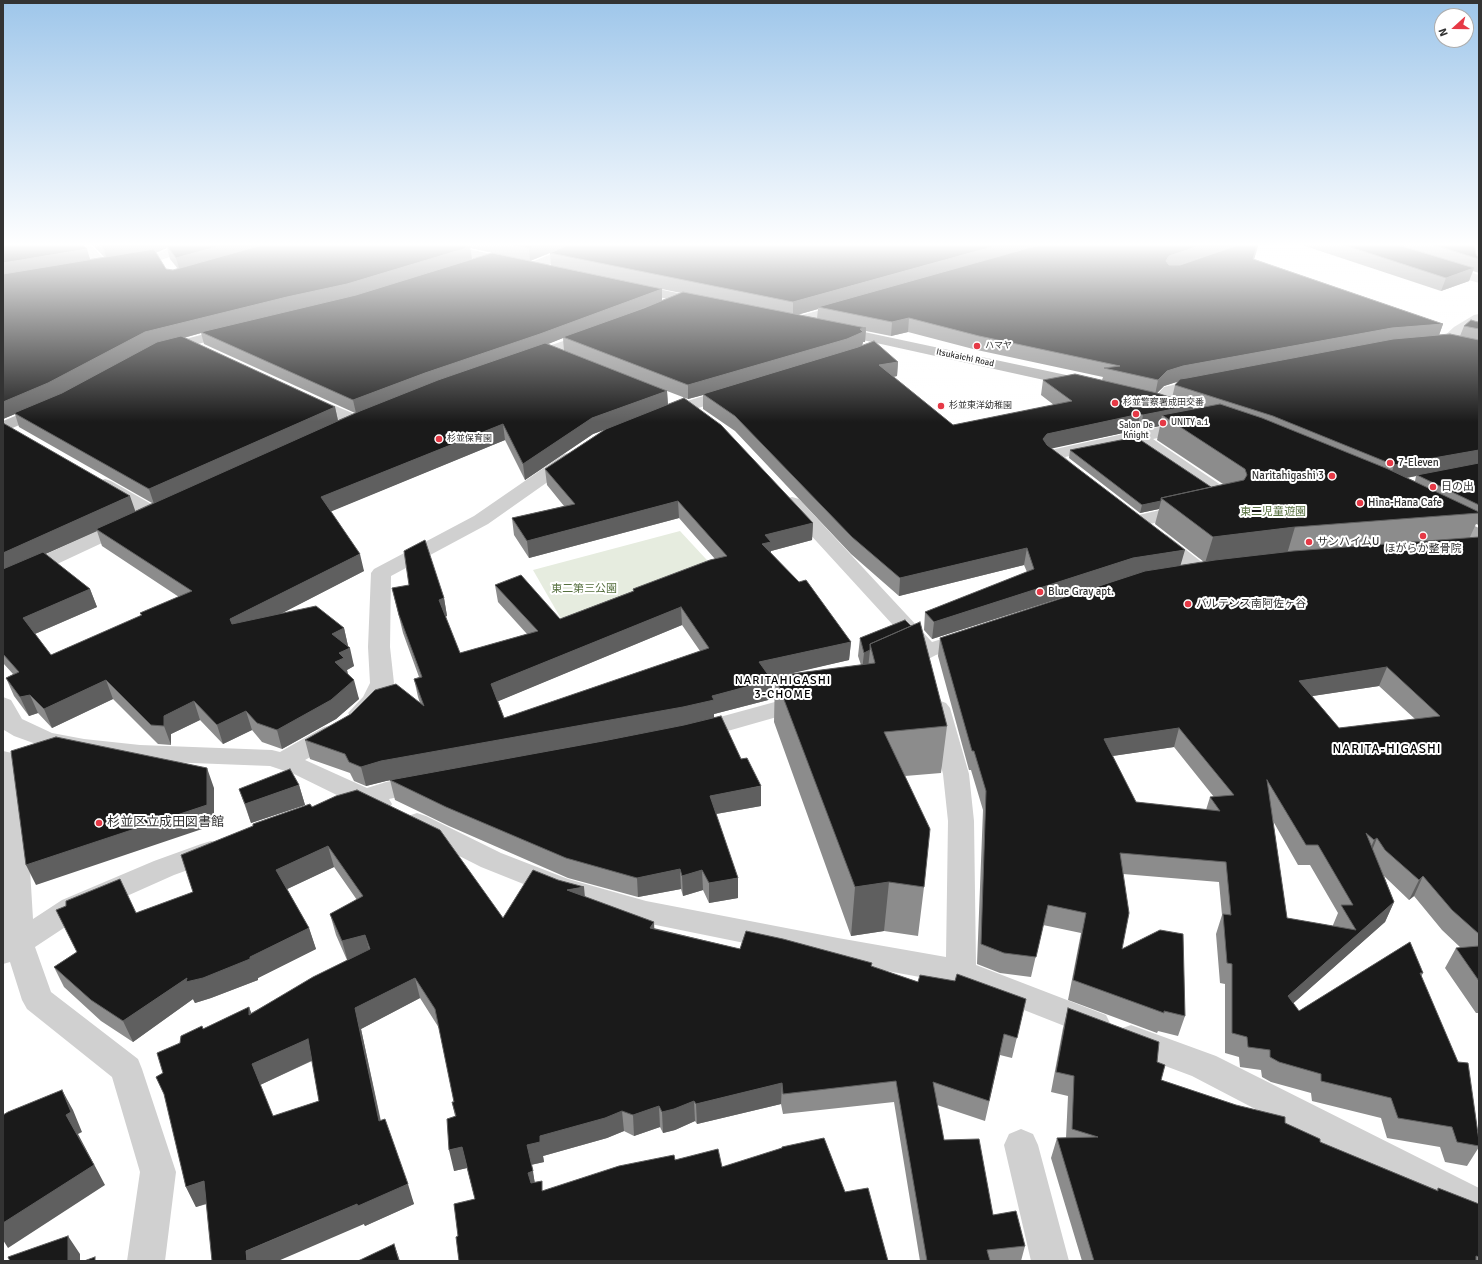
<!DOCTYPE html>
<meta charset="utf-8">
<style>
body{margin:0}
#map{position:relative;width:1482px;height:1264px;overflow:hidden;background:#fff;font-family:Signika,sans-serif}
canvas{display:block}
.frame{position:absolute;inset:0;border:4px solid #333;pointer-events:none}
.north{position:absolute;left:1434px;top:8px;width:40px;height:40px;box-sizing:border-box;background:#fff;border:1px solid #adadad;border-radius:50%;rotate:249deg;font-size:11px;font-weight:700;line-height:16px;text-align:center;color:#333}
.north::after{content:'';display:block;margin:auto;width:14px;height:18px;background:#e63946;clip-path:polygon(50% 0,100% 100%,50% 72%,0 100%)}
</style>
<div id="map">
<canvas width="1482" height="1264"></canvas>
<div class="frame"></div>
<div class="north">N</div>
</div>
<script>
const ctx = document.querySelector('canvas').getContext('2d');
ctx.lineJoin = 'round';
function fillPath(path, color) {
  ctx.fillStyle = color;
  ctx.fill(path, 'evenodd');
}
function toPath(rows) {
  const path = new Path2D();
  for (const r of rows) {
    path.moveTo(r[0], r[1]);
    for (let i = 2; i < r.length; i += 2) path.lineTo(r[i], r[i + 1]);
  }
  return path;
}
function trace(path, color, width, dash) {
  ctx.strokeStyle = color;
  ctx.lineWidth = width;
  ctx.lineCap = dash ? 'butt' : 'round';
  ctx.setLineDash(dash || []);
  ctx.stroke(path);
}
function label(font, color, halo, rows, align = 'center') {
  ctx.font = font + ' Signika,"Noto Sans JP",sans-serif';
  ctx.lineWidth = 4;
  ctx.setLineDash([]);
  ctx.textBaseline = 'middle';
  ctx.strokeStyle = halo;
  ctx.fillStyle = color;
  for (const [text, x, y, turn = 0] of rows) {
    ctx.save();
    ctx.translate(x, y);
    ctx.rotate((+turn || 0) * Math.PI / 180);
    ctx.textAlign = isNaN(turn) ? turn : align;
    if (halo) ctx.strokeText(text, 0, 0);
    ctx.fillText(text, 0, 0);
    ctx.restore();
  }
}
fillPath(toPath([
 [680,531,718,572,570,629,560,617,533,570]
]), '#e6ecdf');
fillPath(toPath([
 [78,245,91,245,108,263,109,266,108,269,98,269,78,245],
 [179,245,197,245,195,248,161,260,129,266,124,265,123,262,124,259,158,253,179,245],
 [1473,245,1479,245,1479,270,1474,269,1473,266,1470,254,1473,245],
 [1443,264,1479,275,1479,283,1438,271,1437,268,1438,265,1443,264],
 [847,303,852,304,854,307,852,310,796,325,791,324,789,321,791,318,847,303],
 [1479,314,1479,324,1464,333,1450,346,1445,347,1440,346,1438,343,1440,340,1454,327,1474,315,1479,314],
 [592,331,597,332,599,335,597,338,533,361,528,363,523,361,520,358,523,355,592,331],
 [1204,378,1210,380,1212,383,1210,386,1175,394,1165,405,1159,407,1153,405,1151,402,1164,387,1204,378],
 [733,387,739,389,741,392,739,395,664,419,658,418,656,414,658,410,733,387],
 [309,395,362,417,364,421,362,425,356,426,350,425,303,403,301,400,303,397,309,395],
 [1187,422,1193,423,1195,427,1193,431,1153,439,1237,496,1239,500,1237,504,1225,508,1218,506,1216,502,1217,500,1135,443,1065,457,1078,469,1075,473,1069,474,1063,473,1042,455,1045,451,1051,450,1137,431,1187,422],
 [570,453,576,454,579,458,576,462,488,524,391,576,390,647,394,683,380,706,368,718,360,721,352,718,348,713,363,697,370,683,368,647,371,573,374,569,474,516,564,454,570,453],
 [105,479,111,481,160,509,163,513,160,517,153,519,146,517,99,489,96,485,99,481,105,479],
 [792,497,799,499,932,642,967,631,975,633,978,638,975,643,936,655,909,669,901,671,893,669,890,664,893,659,914,648,785,507,783,503,785,499,792,497],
 [1186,504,1193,506,1195,510,1193,514,1137,527,1130,525,1127,521,1130,517,1186,504],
 [125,519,132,521,135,525,132,529,10,586,3,588,3,574,118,521,125,519],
 [1160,533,1167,535,1208,567,1211,571,1208,575,1201,577,1194,575,1153,543,1150,539,1153,535,1160,533],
 [804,694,812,697,816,702,812,707,696,740,687,738,684,732,687,726,804,694],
 [3,697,11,700,22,719,52,733,84,739,140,745,272,750,280,752,324,727,333,725,342,727,345,733,342,739,305,760,367,788,386,782,423,775,432,778,436,784,432,790,389,799,392,804,388,811,379,813,363,807,357,809,348,806,344,800,345,799,294,774,270,766,140,761,84,755,47,748,14,736,4,730,3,727,3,697],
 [938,700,946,703,950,708,969,774,974,821,976,965,1106,1015,1111,1025,1106,1035,1095,1038,958,984,838,962,646,923,561,899,481,867,408,830,404,823,408,816,417,813,426,816,501,853,568,879,646,901,838,938,946,957,948,821,943,774,926,708,930,703,938,700],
 [3,751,12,753,16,759,30,869,33,919,62,900,154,861,201,844,211,841,221,844,225,851,221,858,174,875,82,916,35,947,51,992,138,1059,142,1069,176,1172,165,1261,127,1261,140,1172,112,1077,27,1009,22,1000,10,962,3,964,3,751],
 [1131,1025,1216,1056,1479,1188,1479,1225,1466,1219,1192,1076,1120,1049,1115,1039,1120,1029,1131,1025],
 [1021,1129,1033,1134,1038,1145,1069,1261,1031,1261,1004,1145,1009,1134,1021,1129]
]), '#d0d0d0');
fillPath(toPath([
 [573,245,590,245,588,248,537,270,527,270,526,267,527,264,573,245],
 [231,327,236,328,238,331,236,334,164,353,159,352,157,349,159,346,231,327],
 [44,404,50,406,52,409,50,412,3,432,3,421,44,404]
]), '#bdbdbd');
fillPath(toPath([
 [425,245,449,245,515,259,516,262,515,265,510,266,431,249,427,248,425,245],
 [634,284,702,298,707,299,709,302,707,305,702,306,629,291,627,288,629,285,634,284],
 [836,326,1085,379,1091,381,1093,384,1091,387,1085,389,831,333,829,330,831,327,836,326],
 [1446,513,1479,528,1479,541,1472,539,1439,523,1436,519,1439,515,1446,513]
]), '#ababab');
fillPath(toPath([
 [3,245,90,259,104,257,93,245,1237,245,1179,265,1238,245,1258,245,1254,259,1443,324,1439,335,1460,336,1464,326,1479,321,1479,525,1476,524,1470,537,1479,537,1479,1013,1476,1013,1445,968,1456,948,1461,948,1442,930,1414,896,1409,900,1384,876,1394,902,1385,922,1293,1003,1299,1011,1410,942,1423,973,1421,977,1479,1141,1479,1147,1467,1166,1445,1162,1440,1147,1387,1138,1381,1118,1312,1101,1311,1093,1271,1082,1262,1077,1261,1070,1240,1067,1239,1057,1225,1053,1225,984,1220,983,1216,934,1222,915,1219,882,1123,874,1122,949,1185,1016,1178,1036,1158,1031,1157,1033,1068,1000,1081,933,1043,925,1031,977,1000,973,977,964,983,810,971,770,969,770,938,656,940,638,1133,575,1130,576,932,639,924,630,925,612,1027,572,1024,565,899,596,851,554,735,431,703,409,703,395,688,399,667,391,668,405,813,523,812,540,771,551,771,553,851,642,849,660,782,675,861,665,858,656,860,638,905,620,947,726,941,773,905,776,924,887,918,936,884,931,851,936,774,722,775,677,770,678,772,680,772,699,714,714,714,718,761,806,716,814,738,898,709,903,703,890,683,896,681,889,638,897,568,878,449,826,395,800,390,780,603,741,678,727,386,781,366,786,354,781,350,773,310,759,305,740,420,703,418,697,414,679,419,677,403,633,392,588,444,598,447,616,445,617,460,653,527,634,498,602,495,585,560,619,633,591,633,589,715,559,679,518,529,558,514,535,512,518,564,506,547,485,545,469,604,430,593,434,525,480,505,440,331,511,364,571,282,613,344,628,348,646,347,646,354,666,347,670,348,674,359,699,336,719,282,749,262,742,252,730,223,744,200,720,171,734,171,745,158,744,113,699,52,728,38,713,29,716,14,696,6,678,13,674,3,663,3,423,135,511,152,503,19,427,15,414,3,419],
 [167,248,170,259,178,269,173,270,166,269,155,252],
 [470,248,530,261,550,253,551,266,681,293,662,300,662,289,472,259],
 [660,301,644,308,615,319],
 [818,309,817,318,797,315],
 [866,331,891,336,908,332,977,350,1103,377,1102,380,1043,380,1041,395,1054,405,953,425,894,377,897,376,898,362,862,346,863,342,865,342],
 [201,333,204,344,355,413,338,420,335,407,184,338],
 [563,338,564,351,547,344],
 [1179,381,1175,385,1172,398,1157,393,1164,386],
 [1193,407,1198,408,1192,409],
 [1160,426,1157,440,1223,484,1211,487,1070,450,1069,458,1140,513,1159,509,1155,524,1204,562,1181,565,1051,448,1137,430,1140,430],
 [1416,476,1415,481,1407,478],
 [97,531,102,546,179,597,140,613,141,616,51,655,35,634,97,607,90,589,45,554],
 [682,625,700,651,504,718,498,701],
 [1379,686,1415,719,1339,728,1312,696],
 [1174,747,1214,797,1210,797,1206,810,1136,802,1112,756],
 [1273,821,1298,865,1310,865,1338,913,1333,925,1333,926,1287,918],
 [1302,245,1474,245,1476,254,1478,258,1479,258,1479,273,1473,271,1469,281,1441,291],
 [299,785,305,805,251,823,239,789],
 [312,807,503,918,585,897,654,922,654,928,740,949,872,967,918,982,1026,999,1012,1058,1000,1055,985,1121,937,1105,944,1140,993,1215,1025,1246,1021,1261,920,1261,894,1102,783,1114,781,1104,697,1124,695,1121,675,1130,663,1133,660,1127,634,1136,624,1131,607,1138,543,1156,544,1162,531,1165,535,1183,543,1191,675,1160,722,1167,782,1149,782,1147,845,1192,888,1261,458,1236,475,1199,467,1168,454,1171,455,1116,452,1102,454,1102,439,1028,420,998,361,1029,381,1121,414,1204,365,1226,364,1224,207,1204,196,1207,186,1187,165,1096,156,1077,163,1073,180,1043,203,1029,249,1007,251,1013,347,960,336,935,330,914,357,900,334,867,287,889,309,928,316,949,258,978,258,980,211,998,195,1003,193,999,133,1042,101,1021,64,987,54,967,136,913,193,892],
 [312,1061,319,1101,273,1116,260,1085],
 [1068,1008,1157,1062,1161,1080,1285,1123,1320,1142,1437,1190,1438,1188,1479,1204,1479,1261,1082,1261,1051,1158,1057,1138,1066,1138,1068,1096,1051,1092,1063,1028]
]), '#8c8c8c');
fillPath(toPath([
 [113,245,174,245,167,246,167,248,158,252,107,259,103,247],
 [223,245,269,245,180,271,176,258],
 [537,245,569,245,530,261,529,248],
 [999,245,1042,245,818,307,818,309,793,316,793,302],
 [1202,245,1237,245,1167,269,1166,261,1169,256],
 [1257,245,1258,245,1257,250,1250,272,1253,259],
 [470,247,472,259,350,298,201,332,201,333,150,347,53,398,14,413,15,414,3,419,3,402,145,332],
 [87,249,91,262,3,276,3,263],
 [1474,268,1469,281,1441,291,1446,278],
 [662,289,662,301,564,338,563,337,563,338,541,347,356,413,353,400,425,373],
 [909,318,908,332,891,336,892,322],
 [1443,324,1438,338,1180,381,1164,386,1155,395,1158,380,1167,371,1183,366,1392,328],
 [866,328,865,342,863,342,862,346,703,394,703,395,688,399,688,385,860,329],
 [898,362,897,376,878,379,879,365],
 [667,391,668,406,593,434,525,480,523,464,592,418],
 [1194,405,1190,420,1162,415,1160,426,1140,430,1143,415],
 [335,407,338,421,154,504,149,489],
 [1140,414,1137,430,1045,450,1043,439,1047,434],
 [503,424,505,440,325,514,321,497],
 [1479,450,1479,465,1417,475,1416,476,1389,481,1394,465],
 [130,496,136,513,96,529,97,531,3,573,3,553],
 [678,501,679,518,529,558,527,541],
 [1161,501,1159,509,1140,513,1142,505],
 [813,523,812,540,771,551,771,559,762,544,765,535],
 [1295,527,1287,554,1205,563,1213,537],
 [1027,548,1024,565,899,596,900,578],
 [1185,550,1180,567,1130,576,932,639,934,622,1133,558],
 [360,554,364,571,236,637,230,619],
 [90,589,97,607,30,636,23,618],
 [444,598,447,616,442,618,439,600],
 [681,607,682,625,494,703,491,684],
 [344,628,348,646,336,652,332,634],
 [851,642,849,660,759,681,759,662],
 [350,648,354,666,347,670,348,676,335,662,339,653],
 [870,650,868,668,862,671,864,653],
 [1387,667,1379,686,1293,699,1299,681],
 [106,680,113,699,52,728,44,709],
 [354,680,359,699,336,719,282,749,277,730],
 [772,680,772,699,714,714,714,718,684,726,386,781,366,786,361,767,381,761,712,696],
 [30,695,38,713,29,716,20,697],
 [194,701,200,720,171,734,171,745,164,726,164,716],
 [246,711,252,730,223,744,217,725],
 [1179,728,1174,747,1099,758,1104,739],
 [207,768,214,788,214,825,36,885,26,865],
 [299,785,305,805,251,823,245,804],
 [761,786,761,806,710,815,710,796],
 [1377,838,1369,858,1366,859,1374,840],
 [328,846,334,867,283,891,276,870],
 [680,869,681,889,638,897,637,878],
 [702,870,703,890,683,896,682,876],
 [1423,876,1414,896,1409,900,1419,880],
 [738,878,738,898,709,903,709,883],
 [889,882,884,931,851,936,855,887],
 [584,887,586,908,567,890],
 [1394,902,1385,922,1279,1016,1288,996],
 [654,922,655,943,650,928],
 [309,928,316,949,258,978,258,980,211,998,195,1003,193,999,133,1042,123,1021,187,978,250,957],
 [365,935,371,956,348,962,342,941],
 [415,978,420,998,361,1029,385,1142,379,1121,355,1008],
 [249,1007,257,1028,249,1015],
 [308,1039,315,1059,260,1085,252,1064],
 [782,1083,781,1104,697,1124,696,1104],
 [62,1090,73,1110,82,1132,78,1134,105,1185,8,1248,3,1240,3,1223,66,1115],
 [694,1101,695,1121,675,1130,663,1133,662,1112],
 [659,1106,660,1127,634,1136,633,1115],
 [622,1111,624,1131,607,1138,543,1156,544,1162,530,1165,527,1145,540,1136],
 [462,1147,467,1168,454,1171,449,1150],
 [533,1171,536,1192,532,1194,528,1173],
 [204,1181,214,1201,196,1207,186,1187],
 [408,1184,414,1204,365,1226,364,1224,278,1261,247,1261,246,1251,357,1204],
 [68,1236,80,1254,80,1261,68,1261],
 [394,1244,400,1261,399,1261]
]), '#5f5f5f');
const building = toPath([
 [3,245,83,245,87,249,3,263,3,245],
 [101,245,113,245,103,247,101,245],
 [169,245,223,245,176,258,167,246,169,245],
 [262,245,463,245,470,247,347,284,287,297,145,332,48,383,3,402,3,274,154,249,166,269,173,270,262,245],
 [514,245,537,245,529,248,514,245],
 [568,245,999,245,793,302,550,253,568,245],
 [1039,245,1202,245,1169,256,1166,261,1169,265,1180,265,1238,245,1257,245,1253,259,1443,324,1392,328,1183,366,1167,371,1158,380,1104,368,1120,366,979,336,909,318,892,322,818,307,1039,245],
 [1344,245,1398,245,1474,268,1446,278,1344,245],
 [1434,245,1474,245,1476,254,1478,258,1479,258,1479,259,1434,245],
 [492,253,662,289,540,334,425,373,353,400,201,332,356,295,492,253],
 [683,292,866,328,860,329,863,332,847,339,688,385,563,337,644,308,683,292],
 [1471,320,1478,322,1479,321,1479,329,1464,326,1471,320],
 [1450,334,1479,340,1479,450,1394,465,1273,416,1175,385,1180,379,1187,378,1393,339,1450,334],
 [181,336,335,407,149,489,14,413,62,393,157,342,181,336],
 [874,341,898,362,879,365,953,425,1072,401,1043,380,1075,374,1157,393,1194,405,1143,415,1140,414,1047,434,1043,439,1047,445,1185,550,1133,558,934,622,925,612,1034,569,1027,548,900,578,852,537,735,416,703,394,858,347,874,341],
 [545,343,667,391,592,418,523,464,503,424,321,497,360,554,230,619,232,624,316,606,344,628,332,634,350,648,339,653,344,658,335,662,354,680,331,700,277,730,257,723,246,711,217,725,194,701,164,716,164,726,151,725,106,680,44,709,30,695,20,697,6,678,19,672,3,654,3,569,43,552,90,589,23,618,51,655,142,615,140,613,192,591,96,529,360,411,438,380,545,343],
 [684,398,721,425,813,523,765,535,771,542,762,544,799,582,806,580,851,642,759,662,772,680,712,696,714,700,683,707,381,761,361,767,349,762,345,754,305,740,351,714,375,690,396,684,424,706,414,679,422,677,399,615,392,588,409,585,404,551,425,540,444,598,439,600,460,653,538,631,495,585,521,575,560,619,634,591,633,589,710,560,727,556,678,501,527,541,512,518,575,504,545,469,606,429,684,398],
 [681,607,709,648,504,718,491,684,681,607],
 [1220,404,1262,418,1388,469,1479,512,1479,513,1295,527,1213,537,1161,498,1244,480,1247,475,1245,469,1162,415,1220,404],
 [3,423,130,496,3,553,3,423],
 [1136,437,1211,487,1161,498,1161,501,1142,505,1070,450,1136,437],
 [1479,463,1479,505,1417,475,1479,463],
 [1479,537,1479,934,1452,910,1423,876,1419,880,1385,850,1377,838,1374,840,1366,833,1394,902,1288,996,1299,1011,1410,942,1423,973,1420,973,1458,1062,1468,1063,1479,1141,1479,1146,1457,1142,1452,1127,1398,1118,1391,1098,1321,1081,1321,1074,1279,1062,1270,1057,1270,1050,1248,1047,1247,1037,1232,1033,1232,964,1227,963,1223,914,1231,915,1226,862,1120,853,1129,913,1122,949,1160,930,1183,934,1185,1016,1164,1011,1164,1013,1073,980,1086,913,1048,905,1036,957,1004,953,981,944,986,791,974,751,972,751,940,638,1145,571,1215,560,1293,551,1479,537],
 [1387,667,1440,716,1339,728,1299,681,1387,667],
 [1179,728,1234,795,1210,797,1220,811,1136,802,1104,739,1179,728],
 [1267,780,1306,845,1318,845,1353,905,1341,905,1356,930,1287,918,1267,780],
 [905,620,911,626,870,644,870,650,864,653,860,638,905,620],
 [920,622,947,726,884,732,930,829,924,887,889,882,855,887,775,676,875,663,870,644,920,622],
 [721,716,741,759,747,758,761,786,710,796,738,878,709,883,702,870,682,876,680,869,637,878,566,858,446,807,390,780,603,741,684,725,721,716],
 [56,737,207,768,207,805,26,865,11,751,56,737],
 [290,769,299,785,245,804,239,789,290,769],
 [357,790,440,830,503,918,533,870,558,880,584,887,567,890,654,922,650,928,740,949,746,931,783,939,872,963,871,966,918,982,920,975,955,981,957,974,1026,999,1017,1038,1004,1034,989,1101,933,1082,944,1140,979,1139,993,1215,1016,1211,1025,1246,987,1250,990,1261,927,1261,896,1081,783,1094,782,1083,696,1104,694,1101,674,1109,662,1112,659,1106,633,1115,622,1111,605,1118,540,1136,540,1142,527,1145,533,1171,528,1173,531,1183,542,1181,542,1191,619,1166,674,1155,675,1160,718,1149,722,1167,782,1148,782,1147,824,1138,845,1192,868,1188,888,1261,459,1261,456,1237,458,1236,454,1204,475,1199,462,1147,449,1150,447,1119,456,1116,452,1102,454,1102,435,1009,415,978,355,1008,379,1121,385,1119,408,1184,358,1206,357,1204,246,1251,247,1261,212,1261,204,1181,186,1187,164,1094,156,1077,163,1073,157,1053,180,1043,181,1036,202,1026,203,1029,249,1007,249,1015,313,977,370,949,365,935,342,941,330,914,363,896,328,846,276,870,309,928,250,957,250,959,203,978,186,982,187,978,123,1021,91,1000,54,967,77,952,56,910,66,906,66,901,120,879,136,913,193,892,181,855,253,826,253,824,310,804,312,807,336,796,357,790],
 [308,1039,319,1101,273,1116,252,1064,308,1039],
 [1479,946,1479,981,1456,948,1479,946],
 [1068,1008,1159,1042,1157,1062,1165,1065,1161,1080,1236,1105,1285,1117,1285,1123,1320,1139,1320,1142,1438,1191,1438,1188,1479,1204,1479,1257,1476,1256,1476,1261,1094,1261,1057,1138,1098,1137,1072,1129,1074,1076,1056,1072,1068,1008],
 [62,1090,71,1112,66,1115,94,1165,3,1223,3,1115,8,1112,62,1090],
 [68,1236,68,1261,10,1261,8,1257,68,1236],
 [394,1244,399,1261,358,1261,394,1244],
 [95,1257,95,1261,84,1261,95,1257]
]);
fillPath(building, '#1a1a1a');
trace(building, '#5f5f5f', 1);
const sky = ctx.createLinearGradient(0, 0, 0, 422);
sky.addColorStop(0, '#9ec6ea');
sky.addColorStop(0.58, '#fff');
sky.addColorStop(1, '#ffffff00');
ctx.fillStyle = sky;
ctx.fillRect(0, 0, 1482, 422);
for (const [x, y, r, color] of [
 [977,346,4,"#e63946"],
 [1115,403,4,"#e63946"],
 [941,406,4,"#e63946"],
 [1136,414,4,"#e63946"],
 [1163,423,4,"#e63946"],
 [439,439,4,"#e63946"],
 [1390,463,4,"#e63946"],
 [1332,476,4,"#e63946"],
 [1433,487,4,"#e63946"],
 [1360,503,4,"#e63946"],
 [1423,536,4,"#e63946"],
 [1309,542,4,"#e63946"],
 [1040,592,4,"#e63946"],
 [1188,604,4,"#e63946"],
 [99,823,4,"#e63946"]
]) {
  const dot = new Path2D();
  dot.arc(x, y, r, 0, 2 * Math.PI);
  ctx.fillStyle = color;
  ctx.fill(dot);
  trace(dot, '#fff', 1.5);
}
label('9px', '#333', '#fff', [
 ["ハマヤ",985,346],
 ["杉並警察署成田交番",1123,403],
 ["杉並東洋幼稚園",949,406],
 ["UNITY a.1",1171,423],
 ["Salon De",1136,426,"center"],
 ["Knight",1136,436,"center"],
 ["杉並保育園",447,439]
], 'left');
label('9px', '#333', '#fff', [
 ["Itsukaichi Road",965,358,12]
]);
label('11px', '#333', '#fff', [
 ["7-Eleven",1398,463],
 ["Naritahigashi 3",1324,476,"right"],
 ["日の出",1441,487],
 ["Hina-Hana Cafe",1368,503],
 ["サンハイムU",1317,542],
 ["ほがらか整骨院",1423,549,"center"],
 ["Blue Gray apt.",1048,592],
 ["バルテンス南阿佐ヶ谷",1196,604]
], 'left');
label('11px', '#56703f', '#fff', [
 ["東二児童遊園",1273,512],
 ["東二第三公園",584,589]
]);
ctx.letterSpacing = '1px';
label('12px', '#000', '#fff', [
 ["NARITAHIGASHI",783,681],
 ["3-CHOME",783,695]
]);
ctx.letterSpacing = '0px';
ctx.letterSpacing = '1px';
label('13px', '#000', '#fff', [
 ["NARITA-HIGASHI",1387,750]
]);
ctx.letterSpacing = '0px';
label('13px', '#333', '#fff', [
 ["杉並区立成田図書館",107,823]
], 'left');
</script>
